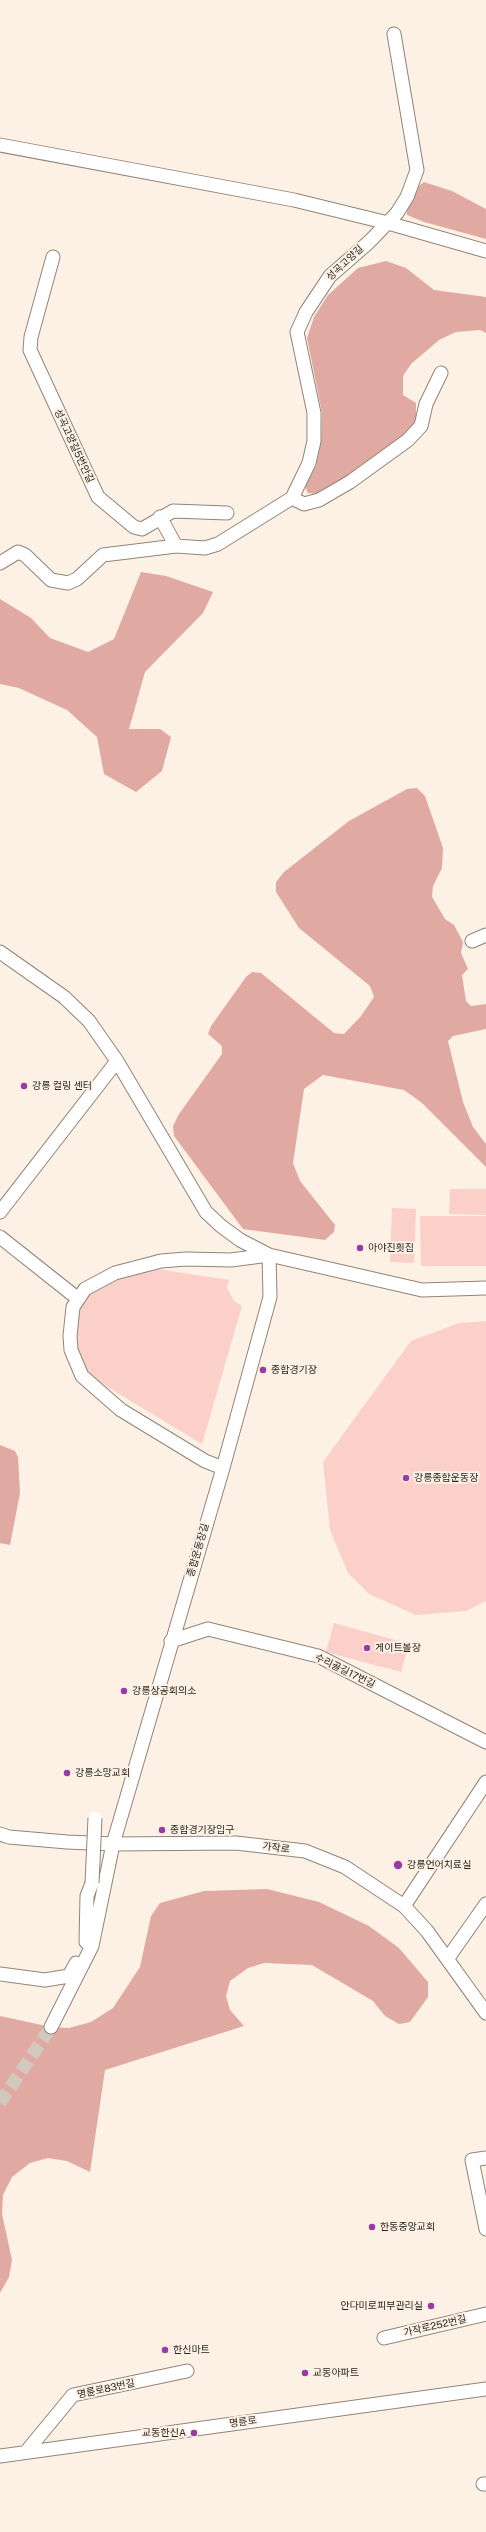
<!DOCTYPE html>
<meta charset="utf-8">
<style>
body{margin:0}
canvas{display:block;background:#fcf1e4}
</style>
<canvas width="486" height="2532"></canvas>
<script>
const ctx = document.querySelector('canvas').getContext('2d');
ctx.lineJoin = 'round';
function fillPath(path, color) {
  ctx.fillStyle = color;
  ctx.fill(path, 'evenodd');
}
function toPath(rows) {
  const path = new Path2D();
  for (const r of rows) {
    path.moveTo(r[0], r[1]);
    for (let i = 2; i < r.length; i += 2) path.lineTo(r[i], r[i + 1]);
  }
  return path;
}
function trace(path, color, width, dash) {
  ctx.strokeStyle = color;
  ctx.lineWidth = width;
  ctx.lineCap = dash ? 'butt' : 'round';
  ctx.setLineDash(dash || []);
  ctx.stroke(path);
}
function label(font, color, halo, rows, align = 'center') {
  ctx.font = font + ' "Public Sans","Noto Sans KR",sans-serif';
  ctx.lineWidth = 4;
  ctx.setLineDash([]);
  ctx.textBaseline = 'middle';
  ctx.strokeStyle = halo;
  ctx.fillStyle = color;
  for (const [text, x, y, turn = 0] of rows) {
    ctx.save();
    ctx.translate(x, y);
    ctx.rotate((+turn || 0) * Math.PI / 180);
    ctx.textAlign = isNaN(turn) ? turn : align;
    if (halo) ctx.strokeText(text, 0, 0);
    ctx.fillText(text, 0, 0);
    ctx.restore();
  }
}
fillPath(toPath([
 [450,1189,486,1189,486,1215,449,1214],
 [392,1208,416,1209,414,1263,390,1262],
 [420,1216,486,1216,486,1266,421,1266],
 [158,1269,229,1280,227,1288,234,1301,242,1306,202,1444,83,1372,75,1349,74,1325,80,1306,89,1292,118,1279],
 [486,1321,486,1601,466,1611,416,1615,369,1594,348,1573,330,1530,323,1462,411,1341,459,1323],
 [334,1623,409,1644,401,1672,326,1652]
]), '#fad0c9');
fillPath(toPath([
 [424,182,452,191,486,209,486,239,424,222,407,215,407,211,419,186],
 [386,261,406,268,434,290,486,297,486,333,480,330,456,332,439,340,411,364,403,376,403,395,416,403,416,420,404,437,346,477,317,494,308,493,305,487,316,466,321,443,322,413,307,338,314,317,328,295,358,268],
 [141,572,166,576,213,592,203,613,145,672,129,729,160,729,171,737,162,771,136,792,104,774,97,737,67,710,19,688,0,684,0,599,31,618,50,638,88,652,114,639],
 [417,788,425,796,443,848,442,868,433,886,432,897,445,919,454,925,463,942,461,953,468,969,462,975,466,1001,471,1006,486,1004,486,1029,453,1036,448,1041,463,1102,473,1127,486,1144,486,1167,422,1103,404,1090,323,1075,304,1089,293,1163,300,1181,335,1225,334,1232,325,1240,243,1229,174,1136,173,1126,179,1114,222,1054,222,1046,208,1034,211,1026,246,977,252,972,261,973,334,1033,344,1034,361,1016,374,997,370,986,299,928,276,892,276,882,284,872,349,821,407,789],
 [0,1445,15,1451,18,1457,20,1493,10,1545,0,1543],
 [267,1889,319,1902,369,1926,399,1948,428,1982,428,1997,410,2022,399,2024,385,2016,373,2001,312,1965,264,1963,248,1968,230,1981,226,1996,230,2010,244,2026,105,2070,90,2172,67,2161,48,2158,30,2163,12,2177,3,2195,2,2214,12,2260,9,2277,0,2293,0,2016,51,2027,69,2028,91,2022,113,2008,140,1967,151,1916,160,1903,204,1891]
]), '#e0aaa2');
trace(toPath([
 [0,2103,51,2027]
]), '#d2c8bd', 13, [13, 6]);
const minor = toPath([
 [0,145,294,200,388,223,486,251],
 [53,257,31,337,30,350,98,497,134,527,142,529,173,511,227,513],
 [292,498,309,463,314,441,314,413,297,332,306,312,330,276,369,242,397,213,407,197,417,170,394,34],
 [160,517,176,546],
 [0,563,18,552,25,555,51,580,68,583,77,579,103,555,176,546,205,548,218,544,292,498,304,504,319,500,350,482,408,440,421,426,426,404,441,373],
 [472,941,486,935],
 [0,952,64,997,89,1021,117,1061,206,1212,221,1226,240,1240,269,1255,422,1290,486,1288],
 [0,1212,117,1061],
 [0,1237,77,1298],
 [171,1641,208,1629,318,1656,486,1742],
 [0,1834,9,1837,67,1842,113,1844,236,1843,305,1851,345,1867,404,1906,427,1931,486,2013],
 [404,1906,486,1782],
 [86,1942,87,1896,92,1883],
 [448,1958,486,1904],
 [0,1974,45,1980,69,1976,76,1963],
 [51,2027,92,1946,113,1844,223,1468,270,1297,269,1255,231,1260,186,1259,161,1261,115,1273,85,1289,73,1307,70,1336,71,1350,82,1376,121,1410,205,1461,223,1468],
 [486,2158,472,2160,486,2229],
 [384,2338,486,2314],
 [26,2452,73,2395,187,2371],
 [0,2456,486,2389],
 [483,2484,486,2484]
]);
trace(minor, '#8f857a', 15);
trace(minor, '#fff', 13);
const minorBridge = toPath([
 [92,1883,95,1818]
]);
trace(minorBridge, '#8f857a', 15, []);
trace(minorBridge, '#fff', 13);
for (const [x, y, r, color] of [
 [24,1086,4,"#9a3ba3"],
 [360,1248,4,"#9a3ba3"],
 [263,1370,4,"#9a3ba3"],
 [406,1478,4,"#9a3ba3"],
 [367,1648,4,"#9a3ba3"],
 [124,1691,4,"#9a3ba3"],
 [67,1773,4,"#9a3ba3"],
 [162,1830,4,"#9a3ba3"],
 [398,1865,5,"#9a3ba3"],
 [372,2227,4,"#9a3ba3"],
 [431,2306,4,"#9a3ba3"],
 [165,2350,4,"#9a3ba3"],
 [305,2373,4,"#9a3ba3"],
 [194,2433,4,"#9a3ba3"]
]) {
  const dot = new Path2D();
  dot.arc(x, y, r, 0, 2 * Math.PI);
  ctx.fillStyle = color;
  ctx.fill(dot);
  trace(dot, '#fcf1e4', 1.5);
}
label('10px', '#282420', '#fcf1e4', [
 ["성곡고양길",345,263,-43],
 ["성곡고양길5번안길",74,446,65],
 ["종합운동장길",198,1550,-74],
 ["수리골길17번길",345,1671,26],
 ["가작로",276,1848,7],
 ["가작로252번길",435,2326,-13],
 ["명륜로83번길",106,2389,-12],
 ["명륜로",243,2422,-8]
]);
label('10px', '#282420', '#fcf1e4', [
 ["강릉 컬링 센터",32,1086],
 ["아야진횟집",368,1248],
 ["종합경기장",271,1370],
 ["강릉종합운동장",414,1478],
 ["게이트볼장",375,1648],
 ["강릉상공회의소",132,1691],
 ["강릉소망교회",75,1773],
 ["종합경기장입구",170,1830],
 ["강릉언어치료실",407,1865],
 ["한동중앙교회",380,2227],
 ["안다미로피부관리실",423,2306,"right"],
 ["한신마트",173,2350],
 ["교동아파트",313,2373],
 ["교동한신A",186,2433,"right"]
], 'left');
</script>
